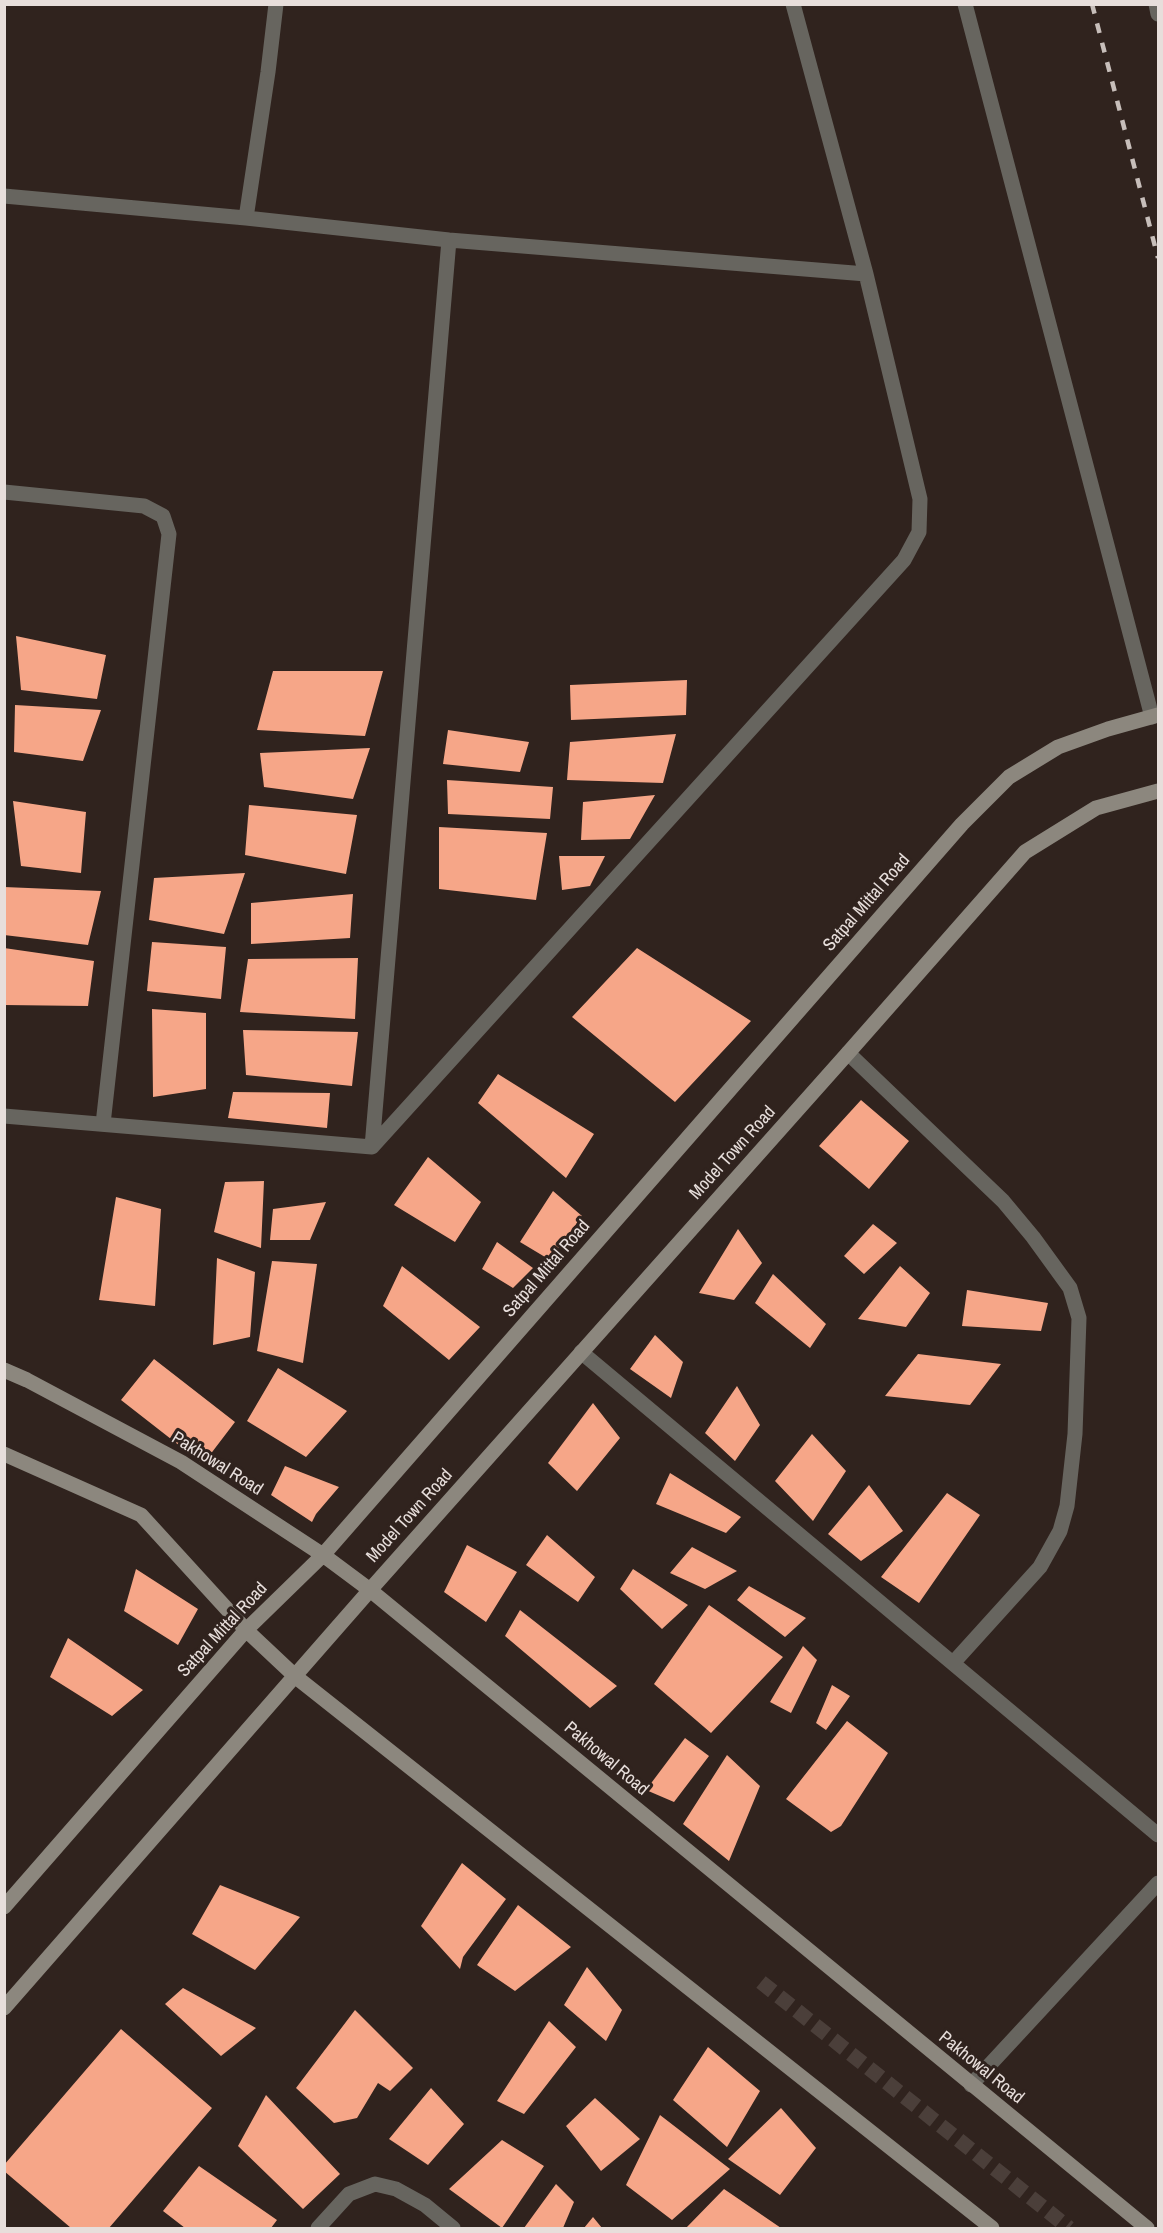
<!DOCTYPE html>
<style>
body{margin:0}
#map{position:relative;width:1163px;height:2233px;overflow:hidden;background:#30231e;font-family:"Archivo Narrow",sans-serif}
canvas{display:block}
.frame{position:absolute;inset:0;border:6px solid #e7dedb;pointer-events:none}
</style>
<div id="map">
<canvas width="1163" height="2233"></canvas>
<div class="frame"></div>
</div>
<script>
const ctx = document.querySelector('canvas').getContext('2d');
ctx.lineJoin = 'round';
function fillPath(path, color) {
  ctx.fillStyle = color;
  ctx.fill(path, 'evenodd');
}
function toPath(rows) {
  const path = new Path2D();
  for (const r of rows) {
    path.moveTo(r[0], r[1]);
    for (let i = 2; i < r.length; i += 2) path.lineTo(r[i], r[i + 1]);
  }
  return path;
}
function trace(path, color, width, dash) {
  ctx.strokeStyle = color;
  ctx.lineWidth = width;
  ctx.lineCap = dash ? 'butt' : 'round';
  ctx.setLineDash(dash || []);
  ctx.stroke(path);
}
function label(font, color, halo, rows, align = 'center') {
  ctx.font = font + ' "Archivo Narrow",sans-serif';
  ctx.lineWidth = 6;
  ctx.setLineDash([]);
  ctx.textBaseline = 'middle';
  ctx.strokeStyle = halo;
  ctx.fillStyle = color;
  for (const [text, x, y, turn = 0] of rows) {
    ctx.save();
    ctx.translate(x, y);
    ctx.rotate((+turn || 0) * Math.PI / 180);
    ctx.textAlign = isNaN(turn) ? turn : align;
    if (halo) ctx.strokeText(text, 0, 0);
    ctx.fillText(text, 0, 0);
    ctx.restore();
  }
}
fillPath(toPath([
 [16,636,106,655,97,699,21,690],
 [273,671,383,671,365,736,257,730],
 [687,680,686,715,571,720,570,685],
 [15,705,101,710,83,761,14,752],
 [448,730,529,742,520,772,443,764],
 [676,734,663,783,567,780,570,742],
 [370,748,353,799,264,787,260,753],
 [447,780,553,787,550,819,448,814],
 [655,795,630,839,581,840,583,802],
 [13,801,86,812,81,873,21,866],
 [249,805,357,815,346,874,245,855],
 [439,827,547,833,536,900,439,889],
 [559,856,605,856,590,886,562,890],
 [245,873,224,934,149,920,154,878],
 [4,887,101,891,88,945,4,935],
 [353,894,350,938,251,944,251,903],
 [152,942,226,947,221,999,147,991],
 [4,948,94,961,88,1006,4,1005],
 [637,948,751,1021,675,1102,572,1017],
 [358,958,355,1019,240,1012,248,959],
 [152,1009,206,1013,206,1089,153,1097],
 [243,1030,358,1032,352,1086,246,1075],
 [498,1074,594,1134,566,1178,478,1103],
 [233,1092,330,1093,327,1128,228,1118],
 [861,1100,909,1141,869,1189,819,1146],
 [428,1157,481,1202,455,1242,394,1205],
 [264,1181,261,1248,214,1232,225,1182],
 [553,1191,582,1216,550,1260,520,1242],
 [116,1197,161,1209,155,1306,99,1300],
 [326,1202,310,1240,270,1240,273,1209],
 [873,1224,897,1243,864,1274,844,1256],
 [738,1229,762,1263,734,1300,699,1293],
 [497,1242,533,1268,513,1288,482,1269],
 [217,1258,255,1272,250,1337,213,1345],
 [272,1261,317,1264,303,1363,257,1351],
 [402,1266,480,1327,449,1360,383,1306],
 [900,1266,930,1293,906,1327,858,1319],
 [773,1274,826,1324,810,1348,755,1303],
 [967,1290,1048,1303,1041,1331,962,1326],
 [655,1335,683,1362,671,1398,630,1369],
 [918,1354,1001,1364,970,1405,885,1396],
 [154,1359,235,1422,203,1464,121,1400],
 [278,1368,347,1411,306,1457,247,1421],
 [737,1386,760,1425,735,1461,705,1433],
 [593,1403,620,1438,577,1491,548,1463],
 [812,1434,846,1471,813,1521,775,1481],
 [285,1466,339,1487,316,1514,312,1522,271,1495],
 [670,1473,741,1517,726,1533,656,1504],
 [869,1485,903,1531,861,1561,828,1534],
 [947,1493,980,1515,919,1603,881,1577],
 [547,1535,595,1577,578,1602,526,1565],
 [467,1545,517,1572,486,1622,444,1592],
 [692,1547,737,1571,705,1589,670,1573],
 [136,1569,198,1609,178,1645,124,1611],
 [633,1569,688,1605,662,1629,620,1589],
 [749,1586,806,1618,785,1637,737,1600],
 [709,1605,783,1657,711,1733,654,1684],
 [520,1610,617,1686,590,1708,505,1636],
 [68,1638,143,1690,112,1716,50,1677],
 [803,1646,817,1660,791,1713,770,1702],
 [832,1685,850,1696,826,1730,816,1723],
 [847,1721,888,1753,841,1826,831,1832,786,1799],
 [685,1738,709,1756,674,1802,646,1790],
 [727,1755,760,1786,729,1861,683,1824],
 [462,1863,506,1899,463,1957,460,1969,421,1926],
 [220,1885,300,1917,255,1970,192,1934],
 [518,1905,571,1947,515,1991,477,1965],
 [587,1967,622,2010,606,2041,564,2005],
 [183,1988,256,2028,221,2056,165,2004],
 [355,2010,413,2068,390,2091,378,2083,357,2118,334,2123,296,2088],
 [549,2021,576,2047,524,2114,497,2101],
 [121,2029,212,2108,109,2228,71,2228,4,2171,4,2165],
 [708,2047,760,2091,727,2147,673,2100],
 [431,2088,464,2124,428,2165,389,2139],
 [266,2095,340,2174,303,2209,238,2146],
 [595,2098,640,2139,601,2171,566,2126],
 [781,2108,816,2148,780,2195,728,2159],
 [660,2115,730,2169,672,2220,626,2185],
 [502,2140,544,2166,502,2228,449,2189],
 [199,2166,277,2220,271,2228,185,2228,163,2211],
 [556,2184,574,2202,563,2228,524,2228],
 [724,2189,781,2228,686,2228],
 [593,2217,602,2228,584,2228]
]), '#f6a688');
trace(toPath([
 [761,1982,1069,2228]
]), '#4b3f3a', 15, [15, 8]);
trace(toPath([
 [965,4,1152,717],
 [1156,4,1158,14],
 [4,196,246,218,449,240,866,274],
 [246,218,268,72,276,4],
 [4,492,144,506,163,516,169,534,103,1124],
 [848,1053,1003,1201,1033,1237,1070,1288,1079,1318,1075,1434,1067,1506,1060,1531,1040,1567,954,1662],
 [4,1116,372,1147,904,560,919,532,920,499,866,274,793,4],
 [372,1147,449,240],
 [581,1352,1158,1835],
 [971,2085,1158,1883],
 [318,2228,349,2194,375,2184,396,2189,425,2205,453,2228]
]), '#67655f', 15);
trace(toPath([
 [4,1370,27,1380,181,1462,323,1555,370,1590,1147,2228],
 [4,1454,141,1515,246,1630,296,1677,992,2228],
 [4,1907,246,1630,323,1555,962,824,1009,777,1058,747,1108,729,1158,715],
 [4,2008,370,1590,848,1053,1025,852,1096,808,1158,791]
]), '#8c877e', 15);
trace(toPath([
 [1092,4,1158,258]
]), '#c7beba', 4.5, [10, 10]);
label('18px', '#e7dedb', '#30231e', [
 ["Satpal Mittal Road",867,903,-49],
 ["Model Town Road",733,1153,-48],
 ["Satpal Mittal Road",547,1269,-49],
 ["Pakhowal Road",217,1464,32],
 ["Model Town Road",410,1516,-48],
 ["Satpal Mittal Road",223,1630,-47],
 ["Pakhowal Road",606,1759,40],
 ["Pakhowal Road",981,2068,39]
]);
</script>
